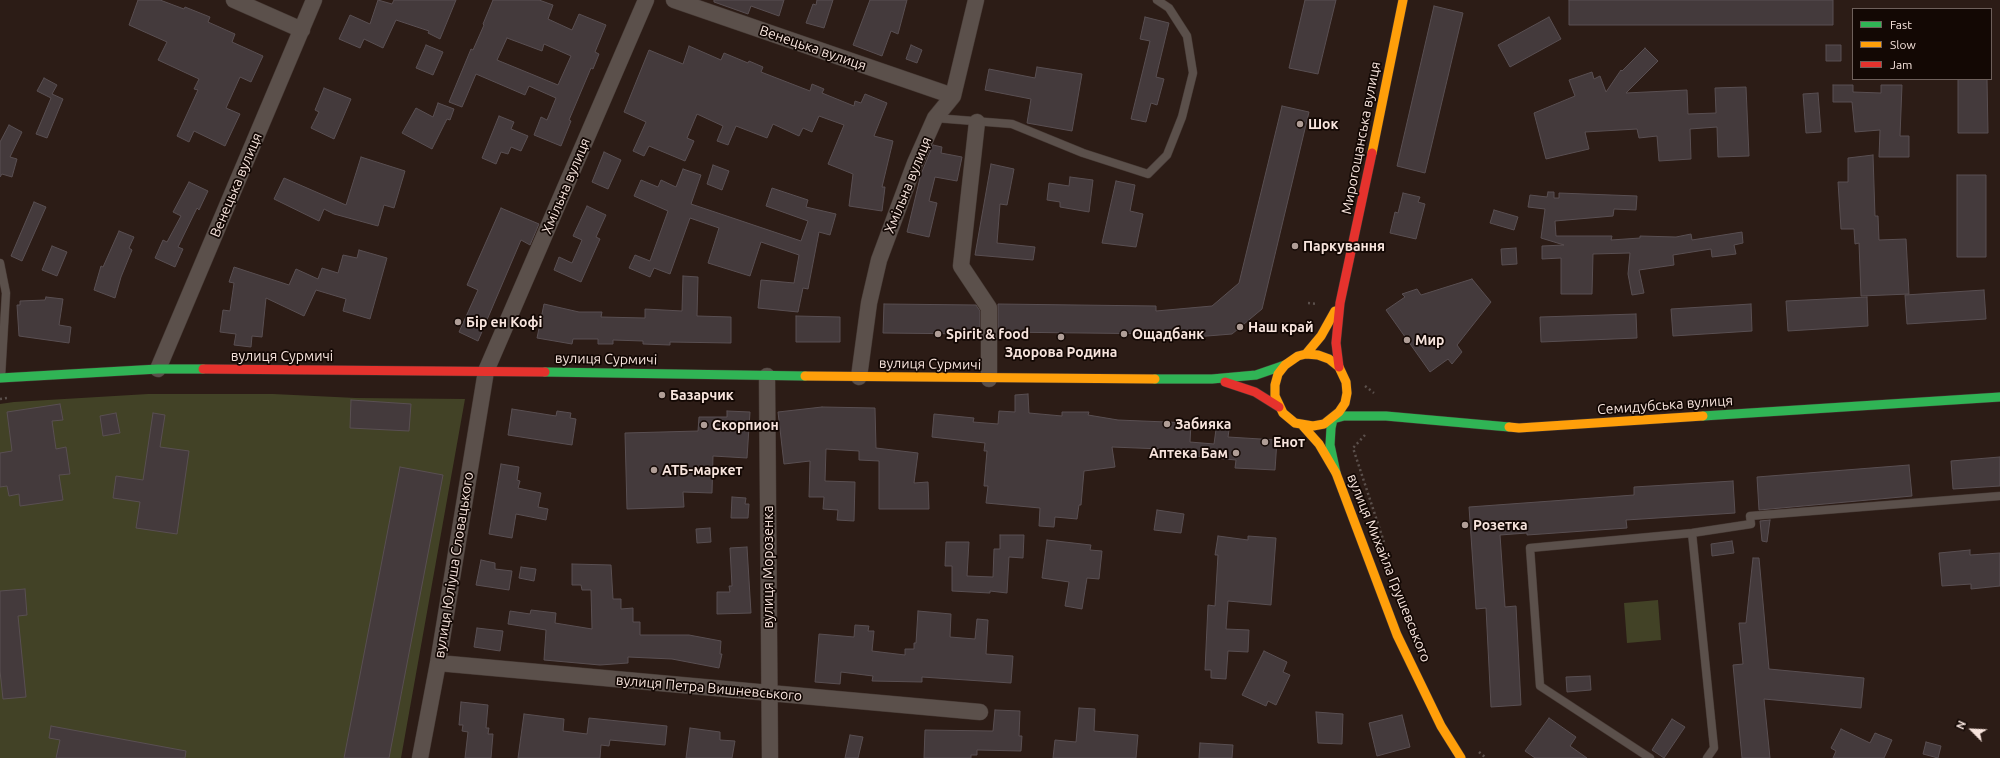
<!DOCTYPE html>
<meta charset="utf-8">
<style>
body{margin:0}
#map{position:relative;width:2000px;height:758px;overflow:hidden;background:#2c1c16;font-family:Ubuntu,sans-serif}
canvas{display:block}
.legend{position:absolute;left:1852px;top:8px;width:140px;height:72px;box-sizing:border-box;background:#130804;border:1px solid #6e605b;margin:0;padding:5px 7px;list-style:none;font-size:12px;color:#f7e4dd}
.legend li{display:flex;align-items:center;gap:8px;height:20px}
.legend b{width:20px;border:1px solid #6e605b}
.north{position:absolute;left:1952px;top:710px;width:40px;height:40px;-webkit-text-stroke:3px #130804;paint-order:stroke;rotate:294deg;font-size:11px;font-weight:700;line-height:16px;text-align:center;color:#f7e4dd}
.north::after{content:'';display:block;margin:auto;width:14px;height:18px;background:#f7e4dd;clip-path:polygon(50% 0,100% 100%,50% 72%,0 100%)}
</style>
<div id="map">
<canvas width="2000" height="758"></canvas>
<ul class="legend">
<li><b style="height:5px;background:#30b455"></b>Fast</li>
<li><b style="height:5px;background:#ff9f0a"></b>Slow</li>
<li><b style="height:5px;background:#e5322d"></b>Jam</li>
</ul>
<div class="north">N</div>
</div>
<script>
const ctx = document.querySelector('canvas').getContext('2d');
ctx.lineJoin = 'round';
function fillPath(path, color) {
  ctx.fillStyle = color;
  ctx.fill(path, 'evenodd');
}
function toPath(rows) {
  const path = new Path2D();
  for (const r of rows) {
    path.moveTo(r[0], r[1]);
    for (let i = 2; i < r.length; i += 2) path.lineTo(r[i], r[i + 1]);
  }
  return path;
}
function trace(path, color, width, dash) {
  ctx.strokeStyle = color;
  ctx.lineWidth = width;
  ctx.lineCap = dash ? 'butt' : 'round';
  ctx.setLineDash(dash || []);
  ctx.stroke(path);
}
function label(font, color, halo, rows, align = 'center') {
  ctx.font = font + ' Ubuntu,sans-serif';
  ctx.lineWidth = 3.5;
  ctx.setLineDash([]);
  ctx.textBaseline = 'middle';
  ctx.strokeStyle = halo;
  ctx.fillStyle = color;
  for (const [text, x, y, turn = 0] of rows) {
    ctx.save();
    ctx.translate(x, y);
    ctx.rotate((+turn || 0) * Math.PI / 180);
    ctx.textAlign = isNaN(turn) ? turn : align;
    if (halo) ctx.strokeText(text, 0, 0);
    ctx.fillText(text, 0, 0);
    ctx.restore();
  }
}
fillPath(toPath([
 [148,394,273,394,356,398,465,399,401,758,0,758,0,404,14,402],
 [1658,600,1661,640,1627,643,1624,603]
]), '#424226');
const building = toPath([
 [138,0,160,0,184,9,185,7,210,17,208,22,235,34,232,42,263,56,251,82,240,77,226,108,240,114,225,146,194,131,189,142,177,136,198,90,194,89,199,79,158,60,167,42,129,25,138,0],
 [378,0,392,4,394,0,456,0,440,39,428,33,429,31,396,20,383,48,364,39,360,48,339,39,350,15,370,24,378,0],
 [493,0,539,0,553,5,548,19,572,30,579,14,606,25,595,52,599,54,593,69,591,68,569,120,571,121,561,146,534,135,541,117,547,120,556,98,529,86,525,95,476,74,462,107,449,102,471,49,473,50,484,25,483,24,493,0],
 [507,38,542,51,544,44,571,56,558,85,497,60,507,38],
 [714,0,784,0,779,16,751,6,748,14,714,2,714,0],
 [817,0,833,0,824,28,806,23,813,4,816,5,817,0],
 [870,0,907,0,898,34,891,31,882,56,853,45,870,0],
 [1305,0,1336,0,1318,74,1289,68,1305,0],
 [1569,0,1833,0,1833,25,1569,25,1569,0],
 [1434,6,1463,13,1425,173,1397,166,1434,6],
 [1145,17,1169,23,1156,77,1164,79,1157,105,1151,103,1146,122,1131,119,1150,41,1140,39,1145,17],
 [1549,17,1561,39,1510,67,1498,45,1549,17],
 [426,45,443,52,433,75,416,68,426,45],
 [911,45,922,50,917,63,906,59,911,45],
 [1826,45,1841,45,1841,61,1826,61,1826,45],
 [689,46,721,60,724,53,748,63,749,61,763,67,761,72,810,91,812,84,824,89,822,93,854,106,855,101,861,103,865,94,887,103,874,136,893,141,882,187,885,187,882,211,849,206,853,174,828,164,844,125,819,116,812,132,803,128,799,136,773,124,767,138,736,126,728,145,717,141,723,126,697,114,687,138,694,141,685,161,649,146,644,156,633,151,646,122,624,112,649,50,683,64,689,46],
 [1645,48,1658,61,1626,93,1687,90,1688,114,1716,113,1715,88,1746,87,1749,156,1718,157,1717,127,1690,129,1691,159,1659,161,1657,136,1639,138,1637,129,1585,132,1589,149,1546,159,1534,113,1575,96,1569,80,1592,72,1594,79,1600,76,1606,92,1621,70,1622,71,1645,48],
 [1037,67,1082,74,1072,131,1027,123,1031,99,985,90,989,69,1035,78,1037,67],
 [44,78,57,85,52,94,63,99,47,138,36,134,51,98,37,91,44,78],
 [1958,79,1987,79,1988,133,1958,133,1958,79],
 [1833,85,1853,85,1853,92,1881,93,1881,85,1902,85,1900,136,1909,136,1909,157,1879,157,1880,130,1855,132,1852,102,1833,102,1833,85],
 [324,88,351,99,334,139,311,128,319,112,315,110,324,88],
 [1818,93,1821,132,1806,133,1803,94,1818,93],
 [438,103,454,109,450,120,447,119,432,149,402,133,416,108,433,117,438,103],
 [1282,106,1309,112,1262,309,1232,334,1170,339,1169,334,998,332,998,304,1156,306,1156,311,1212,306,1239,283,1282,106],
 [499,116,514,122,511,129,528,136,521,151,511,147,508,154,501,152,496,164,482,158,499,116],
 [9,125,22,132,10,157,17,159,12,177,2,174,0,177,0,142,9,125],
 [933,145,942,147,941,153,962,157,957,181,935,177,929,201,937,203,929,237,907,232,921,174,933,145],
 [604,152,621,160,608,189,592,182,604,152],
 [1873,155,1875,216,1878,216,1879,240,1906,239,1909,294,1861,296,1859,243,1855,244,1854,229,1841,229,1838,182,1848,182,1848,158,1873,155],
 [361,157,405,171,394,208,384,205,378,226,334,214,324,209,319,221,274,199,284,178,346,205,361,157],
 [991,164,1014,169,1007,205,1000,204,997,243,1035,247,1033,260,975,255,991,164],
 [713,165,729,171,722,190,707,184,713,165],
 [683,169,701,175,691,204,801,241,808,221,766,206,772,188,808,200,806,207,836,214,830,235,819,232,808,289,803,288,798,312,758,308,761,280,794,283,799,255,761,242,750,276,708,263,719,228,690,218,670,274,654,268,650,277,629,268,635,255,650,261,668,211,634,196,641,180,658,187,661,180,676,187,683,169],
 [1957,175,1986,175,1986,257,1957,257,1957,175],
 [1070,177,1093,180,1089,212,1060,207,1060,202,1047,200,1049,183,1069,186,1070,177],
 [1116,181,1135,185,1130,211,1143,214,1136,247,1102,243,1116,181],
 [189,182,208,191,199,210,197,208,178,247,183,249,175,267,155,258,163,240,167,242,181,216,173,212,189,182],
 [1548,192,1554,192,1554,198,1559,198,1559,193,1637,196,1636,210,1614,209,1613,216,1555,221,1556,236,1612,236,1611,240,1640,238,1640,236,1676,237,1691,234,1692,240,1742,232,1743,243,1734,245,1736,254,1712,257,1711,249,1673,255,1674,265,1639,270,1644,293,1632,295,1628,274,1630,253,1593,254,1592,294,1561,294,1561,258,1542,259,1542,246,1564,245,1541,238,1545,209,1528,207,1530,195,1547,197,1548,192],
 [1403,193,1420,197,1418,202,1425,204,1416,239,1390,233,1395,212,1398,213,1403,193],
 [34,202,46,207,22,261,11,256,34,202],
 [587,206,606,215,596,237,600,239,581,282,554,270,559,257,572,263,582,240,573,236,587,206],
 [501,208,539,224,530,245,521,240,478,341,459,332,478,290,467,285,501,208],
 [1494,210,1518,217,1514,230,1490,223,1494,210],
 [119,231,134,237,129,248,132,250,121,277,115,298,94,290,101,266,103,267,119,231],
 [52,246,67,252,57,276,42,270,52,246],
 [1516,248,1517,264,1502,265,1501,249,1516,248],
 [359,250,387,258,370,319,343,311,346,299,316,290,304,316,266,298,262,337,252,336,251,347,234,345,236,334,220,332,223,310,230,311,234,283,229,282,234,267,289,285,296,269,318,279,322,268,338,273,343,255,357,258,359,250],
 [683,276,698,277,697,316,731,317,731,343,670,342,670,345,643,344,643,341,613,340,613,344,598,344,598,339,573,339,572,344,537,338,544,304,579,312,602,312,601,317,645,318,645,309,682,311,683,276],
 [1472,279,1491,302,1457,345,1462,352,1452,364,1448,359,1430,372,1386,310,1405,297,1402,294,1417,289,1421,295,1472,279],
 [1984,290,1986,319,1907,324,1905,295,1984,290],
 [46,297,63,299,59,325,71,327,69,343,19,336,17,305,20,305,20,301,45,300,46,297],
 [1867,297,1868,326,1788,331,1786,301,1867,297],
 [884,304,976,305,980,311,980,332,976,332,976,334,883,333,884,304],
 [1751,304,1752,331,1673,336,1671,309,1751,304],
 [1636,314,1637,338,1541,342,1540,317,1636,314],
 [796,316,840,317,840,342,796,342,796,316],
 [1028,394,1029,413,1062,416,1062,412,1089,412,1088,415,1118,420,1191,423,1190,442,1214,444,1217,422,1230,423,1228,437,1277,440,1275,470,1235,468,1236,460,1162,453,1162,449,1112,447,1115,467,1084,471,1081,505,1079,505,1077,519,1055,517,1054,527,1039,526,1040,508,986,503,988,486,984,486,987,451,984,451,985,443,932,437,934,414,974,418,973,422,998,424,999,411,1015,412,1015,395,1028,394],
 [351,400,411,404,409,431,350,428,351,400],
 [60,404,63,420,52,421,56,449,66,447,70,474,59,475,63,500,20,506,19,494,9,496,7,486,0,487,0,453,12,451,7,412,60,404],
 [822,407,875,408,876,448,918,453,914,483,928,482,929,509,879,509,879,461,859,460,859,451,826,449,825,481,855,482,854,521,837,520,838,510,823,509,824,497,809,497,810,461,784,464,778,412,822,407],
 [512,409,556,416,557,411,571,413,570,418,576,419,572,445,508,435,512,409],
 [727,411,750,412,747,458,713,456,712,493,683,492,684,507,627,509,625,433,698,431,699,417,727,417,727,411],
 [116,413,120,433,103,436,100,416,116,413],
 [153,413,165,415,160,447,189,451,177,534,136,528,140,502,113,498,116,476,143,480,153,413],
 [2000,457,2000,486,1953,489,1951,461,2000,457],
 [501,464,519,467,517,480,520,481,518,488,541,493,538,507,548,509,546,520,516,514,512,538,489,534,501,464],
 [1909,465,1912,496,1759,510,1757,477,1909,465],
 [400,467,443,475,389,758,344,758,400,467],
 [1733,481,1735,513,1626,520,1627,528,1527,535,1527,533,1500,535,1505,607,1516,606,1521,705,1491,707,1486,608,1476,609,1469,507,1634,495,1634,487,1733,481],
 [732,497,746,498,745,504,749,504,748,518,731,518,732,497],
 [1157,510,1184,514,1181,533,1154,530,1157,510],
 [1770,520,1767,542,1762,541,1760,521,1770,520],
 [710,528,711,542,697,543,696,529,710,528],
 [1000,535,1024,535,1023,558,1009,557,1007,593,990,591,990,593,952,591,952,566,945,566,946,542,969,542,967,576,993,577,994,549,1000,549,1000,535],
 [1218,536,1248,540,1248,536,1276,538,1271,605,1228,601,1226,629,1249,630,1248,652,1228,651,1226,679,1211,678,1211,670,1205,670,1208,605,1215,606,1218,555,1215,555,1218,536],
 [1047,540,1091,545,1090,550,1102,551,1099,579,1087,578,1082,609,1065,606,1069,582,1042,578,1047,540],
 [1732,541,1734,553,1712,556,1711,544,1732,541],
 [747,547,751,613,717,614,717,592,730,592,729,586,732,586,730,548,747,547],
 [1970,550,1970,555,2000,553,2000,586,1971,589,1971,584,1942,586,1939,553,1970,550],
 [1753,558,1759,558,1769,669,1864,678,1861,708,1764,699,1770,758,1742,758,1733,665,1743,664,1739,623,1746,623,1753,558],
 [481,560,495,563,495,569,512,571,509,590,476,585,481,560],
 [572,564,611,565,613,599,621,599,621,609,633,608,633,622,640,622,640,635,689,635,721,641,720,654,722,654,719,668,672,659,628,657,628,663,600,665,544,660,546,630,508,624,510,611,530,614,531,610,556,613,555,623,592,629,591,590,582,590,581,585,572,585,572,564],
 [521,567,536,569,534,581,519,578,521,567],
 [25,589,27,615,18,616,26,697,3,699,0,671,0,591,25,589],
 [918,611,951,614,950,637,975,639,977,619,988,620,986,654,1013,656,1011,683,922,677,922,682,872,681,873,676,841,672,840,684,815,682,819,634,854,637,855,625,869,626,868,631,874,631,872,651,905,655,905,649,914,649,914,643,916,643,918,611],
 [477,628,503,631,500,651,474,647,477,628],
 [1264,651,1287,662,1283,672,1290,675,1276,705,1268,701,1266,706,1242,695,1264,651],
 [1590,676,1591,690,1567,692,1566,677,1590,676],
 [461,702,488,705,486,728,489,728,488,734,493,734,491,758,465,758,468,732,462,731,463,725,459,725,461,702],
 [1079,708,1095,709,1094,731,1138,735,1136,758,1053,758,1055,740,1076,742,1079,708],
 [995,710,1020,711,1019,736,1022,736,1021,751,977,750,977,755,971,755,971,758,924,758,925,730,993,731,995,710],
 [1316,712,1343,714,1342,744,1318,743,1316,712],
 [524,714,564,719,563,731,587,734,589,718,667,726,665,745,610,740,609,746,601,745,600,758,518,758,524,714],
 [1402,715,1410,747,1377,756,1369,723,1402,715],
 [1549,718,1576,737,1570,746,1587,758,1535,758,1525,751,1549,718],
 [1672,719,1685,727,1664,758,1652,750,1672,719],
 [51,726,186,751,185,758,56,758,60,740,49,738,51,726],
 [690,728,720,732,720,740,735,741,732,758,686,758,690,728],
 [1841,729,1870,743,1875,733,1892,740,1884,758,1833,758,1836,751,1831,748,1841,729],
 [850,735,863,737,858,758,845,758,850,735],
 [1926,742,1941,746,1938,758,1923,754,1926,742],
 [1200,743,1233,745,1232,758,1199,758,1200,743]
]);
fillPath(building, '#443a3c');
trace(building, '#594f52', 1);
const lane = toPath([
 [935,118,1012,124,1083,153,1148,174,1167,155,1182,117,1193,73,1187,36,1169,8,1157,0],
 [0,263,6,293,1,377],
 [1692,533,1714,748,1707,758],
 [1650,758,1540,686,1530,548,1692,533,1751,524,1750,516,2000,496]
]);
const street = toPath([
 [234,0,302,30],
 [674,0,953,96],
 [977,122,961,266,989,308,989,379],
 [158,369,314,0],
 [767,376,770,758],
 [859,377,869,303,879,260,915,163,935,118,953,96,976,0],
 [438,663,980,712],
 [420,758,438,663,486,371,646,0]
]);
const fast = toPath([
 [545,372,805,376],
 [0,378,158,369,203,369],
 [1155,379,1212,379,1256,375,1285,365],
 [1703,416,2000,397],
 [1336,473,1330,445,1331,428,1333,419,1344,416,1386,416,1509,427]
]);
const slow = toPath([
 [1372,153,1403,0],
 [1306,354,1318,355,1329,359,1339,367,1346,382,1347,393,1345,403,1339,412,1324,424,1313,426,1295,423,1283,413,1275,396,1275,385,1278,374,1285,365,1298,356,1306,354,1321,336,1335,311],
 [805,376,1155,379],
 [1302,425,1319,444,1336,473,1397,635,1441,726,1461,758],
 [1509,427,1519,428,1703,416]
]);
const jam = toPath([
 [1339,367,1336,343,1340,303,1372,153],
 [203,369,545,372],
 [1225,382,1255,392,1279,407]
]);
trace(lane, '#453833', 9);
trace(street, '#453833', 17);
trace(fast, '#453833', 10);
trace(slow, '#453833', 10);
trace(jam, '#453833', 10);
trace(toPath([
 [1308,303,1318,304],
 [1365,386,1374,393],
 [0,399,7,398],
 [1365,435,1353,448,1384,542],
 [1479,752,1486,758]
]), '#5b504c', 2.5, [2, 3]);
trace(lane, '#5b504b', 8);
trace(street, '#5b504b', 16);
trace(fast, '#30b455', 9);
trace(slow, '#ff9f0a', 9);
trace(jam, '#e5322d', 9);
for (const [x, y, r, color] of [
 [1300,124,4,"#b09e97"],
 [1295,246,4,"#b09e97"],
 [458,322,4,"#b09e97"],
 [1240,327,4,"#b09e97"],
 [938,334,4,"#b09e97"],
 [1124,334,4,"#b09e97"],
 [1061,337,4,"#b09e97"],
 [1407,340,4,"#b09e97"],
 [662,395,4,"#b09e97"],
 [1167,424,4,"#b09e97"],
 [704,425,4,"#b09e97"],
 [1265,442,4,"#b09e97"],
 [1236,453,4,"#b09e97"],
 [654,470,4,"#b09e97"],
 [1465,525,4,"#b09e97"]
]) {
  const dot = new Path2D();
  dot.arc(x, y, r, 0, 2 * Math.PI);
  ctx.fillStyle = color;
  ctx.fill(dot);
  trace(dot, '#130804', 1.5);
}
label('14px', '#f7e4dd', '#130804', [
 ["Венецька вулиця",813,48,19],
 ["Мирогощанська вулиця",1361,138,-79],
 ["Венецька вулиця",236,185,-67],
 ["Хмільна вулиця",908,185,-68],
 ["Хмільна вулиця",566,186,-67],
 ["вулиця Сурмичі",282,356],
 ["вулиця Сурмичі",606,359,1],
 ["вулиця Сурмичі",930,364,1],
 ["Семидубська вулиця",1665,405,-4],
 ["вулиця Юліуша Словацького",454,565,-81],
 ["вулиця Морозенка",768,567,-90],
 ["вулиця Михайла Грушевського",1389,568,68],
 ["вулиця Петра Вишневського",709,688,5]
]);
label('bold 14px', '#f7e4dd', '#130804', [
 ["Шок",1308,124],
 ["Паркування",1303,246],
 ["Бір ен Кофі",466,322],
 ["Наш край",1248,327],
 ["Spirit & food",946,334],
 ["Ощадбанк",1132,334],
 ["Мир",1415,340],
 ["Здорова Родина",1061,352,"center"],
 ["Базарчик",670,395],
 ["Забияка",1175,424],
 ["Скорпион",712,425],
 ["Енот",1273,442],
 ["Аптека Бам",1228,453,"right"],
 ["АТБ-маркет",662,470],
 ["Розетка",1473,525]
], 'left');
</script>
